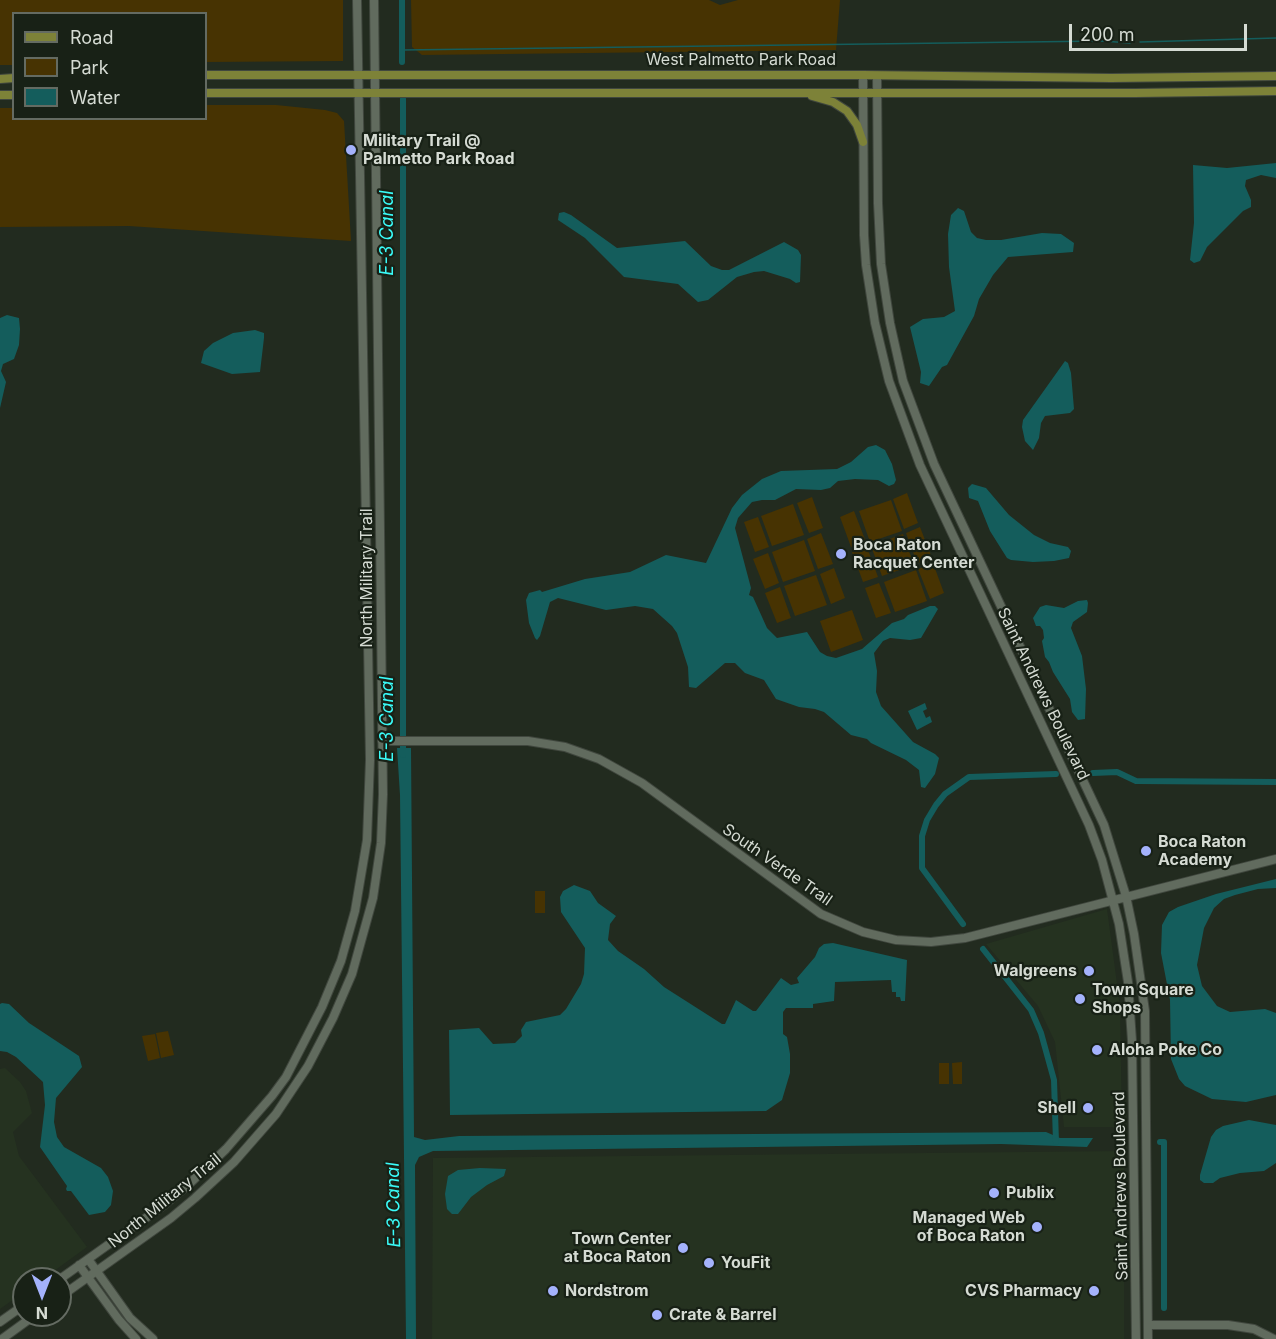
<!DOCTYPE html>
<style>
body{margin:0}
#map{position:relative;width:1276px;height:1339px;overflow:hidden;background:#222b1f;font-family:Inter,sans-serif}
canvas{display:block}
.legend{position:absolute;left:12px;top:12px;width:195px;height:108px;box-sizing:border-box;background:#182116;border:2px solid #646b62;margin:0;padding:8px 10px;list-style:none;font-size:18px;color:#d5dbd3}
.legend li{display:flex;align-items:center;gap:12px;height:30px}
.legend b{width:30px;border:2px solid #646b62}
.north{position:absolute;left:12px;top:1267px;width:60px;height:60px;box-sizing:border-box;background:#182116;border:2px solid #646b62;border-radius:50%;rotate:180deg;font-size:16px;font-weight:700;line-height:24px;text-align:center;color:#d5dbd3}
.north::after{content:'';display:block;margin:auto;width:21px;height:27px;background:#a4b2fc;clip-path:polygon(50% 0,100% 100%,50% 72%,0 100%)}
.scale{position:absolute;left:1069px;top:24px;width:178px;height:27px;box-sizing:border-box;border:3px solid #d5dbd3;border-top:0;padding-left:8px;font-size:18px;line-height:21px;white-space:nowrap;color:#d5dbd3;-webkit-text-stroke:4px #182116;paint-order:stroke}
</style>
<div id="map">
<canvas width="1276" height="1339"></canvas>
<ul class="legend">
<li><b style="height:8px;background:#7d8238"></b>Road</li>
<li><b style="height:16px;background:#473302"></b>Park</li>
<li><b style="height:16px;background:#145d5c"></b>Water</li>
</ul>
<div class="north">N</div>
<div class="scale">200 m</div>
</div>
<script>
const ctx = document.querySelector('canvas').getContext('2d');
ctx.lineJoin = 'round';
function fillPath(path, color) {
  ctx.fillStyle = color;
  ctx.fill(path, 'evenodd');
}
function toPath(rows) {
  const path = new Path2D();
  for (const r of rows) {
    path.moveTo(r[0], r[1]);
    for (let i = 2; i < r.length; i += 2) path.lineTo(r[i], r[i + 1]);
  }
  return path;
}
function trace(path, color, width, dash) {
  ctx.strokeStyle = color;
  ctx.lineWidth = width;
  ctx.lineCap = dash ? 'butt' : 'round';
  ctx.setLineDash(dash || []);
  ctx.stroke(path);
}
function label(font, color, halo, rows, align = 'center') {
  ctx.font = font + ' Inter,sans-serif';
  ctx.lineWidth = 4.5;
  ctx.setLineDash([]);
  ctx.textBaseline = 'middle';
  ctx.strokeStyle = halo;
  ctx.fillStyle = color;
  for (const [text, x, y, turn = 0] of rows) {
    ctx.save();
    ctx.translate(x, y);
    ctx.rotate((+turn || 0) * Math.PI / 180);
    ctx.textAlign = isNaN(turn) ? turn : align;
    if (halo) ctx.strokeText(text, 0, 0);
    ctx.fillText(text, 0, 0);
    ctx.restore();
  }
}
fillPath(toPath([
 [1107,909,1120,1006,1122,1127,1064,1127,1055,1042,1038,1006,986,944],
 [5,1068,20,1082,26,1091,32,1113,13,1132,19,1156,87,1247,43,1279,24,1279,24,1292,0,1309,0,1069],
 [1124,1151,1124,1339,432,1339,433,1158]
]), '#253220');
fillPath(toPath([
 [0,0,343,0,343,61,206,62,206,14,14,14,13,65,0,65],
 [411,0,709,0,720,5,738,0,840,0,836,50,422,55,412,47],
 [206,105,276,105,325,110,337,113,344,121,351,241,129,226,0,227,0,108,13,108,14,118,206,118],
 [907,493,918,523,904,529,893,499],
 [812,497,823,528,809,533,797,503],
 [891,500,902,531,870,542,859,511],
 [793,504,804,535,772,546,761,516],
 [854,511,866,542,851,547,840,517],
 [758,517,769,547,755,552,744,522],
 [920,527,932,558,917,563,906,533],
 [821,533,833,564,818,569,807,539],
 [903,534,914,565,882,576,871,546],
 [804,540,815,571,783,582,772,552],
 [867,547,878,577,863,582,852,552],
 [768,553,779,583,765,589,753,559],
 [933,563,944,593,930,599,918,569],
 [834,568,845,598,831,604,820,574],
 [916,570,927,601,895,612,884,582],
 [816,575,827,605,795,616,784,586],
 [879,583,891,613,876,618,865,588],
 [780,587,791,618,777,623,765,593],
 [852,610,863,640,831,652,820,621],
 [535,891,545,891,545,913,535,913],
 [168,1031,174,1055,161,1058,156,1033],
 [155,1034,160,1058,148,1061,142,1036],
 [962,1062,962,1084,953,1084,952,1063],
 [939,1063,949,1063,949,1084,939,1084]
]), '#473302');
fillPath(toPath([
 [1276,163,1276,178,1261,175,1246,180,1245,186,1251,200,1251,207,1243,211,1207,247,1200,261,1194,263,1190,260,1194,223,1193,165,1227,168],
 [958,208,964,211,971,232,977,238,986,240,1001,240,1042,233,1061,234,1074,243,1073,252,1008,257,993,275,979,299,974,316,947,365,942,367,929,386,920,383,921,372,910,327,923,319,944,317,955,311,949,267,948,234,951,215],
 [564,212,571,215,617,248,685,241,711,266,722,270,729,270,784,242,798,250,801,255,800,282,796,283,790,279,764,271,754,272,737,277,708,300,698,302,678,284,624,277,585,238,558,220,559,213],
 [7,315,19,318,20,329,19,345,14,359,3,364,1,371,6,382,0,408,0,318],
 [255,330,264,333,264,338,260,372,232,374,201,363,204,351,213,343,233,333],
 [1065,361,1068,363,1071,373,1074,409,1070,413,1045,416,1041,423,1039,438,1033,450,1025,441,1022,427,1023,420],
 [876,445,885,450,892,464,896,480,894,484,889,486,878,480,855,479,838,481,830,488,821,490,796,489,775,500,762,500,752,502,738,518,735,528,751,588,749,595,753,597,767,628,777,638,807,632,820,652,827,656,836,658,862,649,892,623,904,619,908,615,930,606,935,606,938,609,921,638,910,640,890,638,883,641,874,653,877,671,876,692,881,706,913,742,935,754,939,758,935,774,925,788,921,787,919,770,906,760,871,743,867,739,851,735,824,712,815,709,799,707,776,699,764,680,745,673,735,663,725,663,696,688,689,687,688,667,677,633,672,626,653,609,635,606,606,610,558,598,550,602,540,636,537,640,535,638,529,623,526,600,529,593,540,590,542,592,585,579,630,572,666,555,706,563,732,508,742,495,762,479,781,471,837,469,851,462,868,447],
 [972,484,986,488,1009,515,1034,535,1050,543,1068,547,1071,551,1069,558,1054,561,1033,562,1011,560,1007,558,990,531,978,501,969,498,968,488],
 [1087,600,1088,603,1087,612,1073,622,1071,628,1082,656,1086,689,1085,719,1078,720,1072,712,1070,699,1053,672,1049,662,1045,657,1042,641,1044,638,1043,630,1040,626,1036,626,1033,618,1040,607,1046,605,1064,608,1078,601],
 [925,703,927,709,923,711,926,718,930,716,932,722,917,730,908,711],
 [397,748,411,748,414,1137,425,1140,459,1136,1046,1132,1060,1138,1093,1138,1087,1147,1001,1144,433,1151,419,1157,415,1165,416,1339,406,1339,400,795],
 [1276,879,1276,888,1258,889,1235,895,1224,899,1214,908,1204,928,1197,965,1202,986,1217,1006,1230,1012,1265,1009,1276,1013,1276,1095,1246,1102,1212,1099,1185,1086,1179,1079,1171,1059,1170,1000,1161,953,1162,925,1169,912,1178,907,1216,894],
 [574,885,590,891,598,903,616,916,610,924,608,940,618,951,644,969,664,987,722,1024,725,1024,736,1000,753,1011,756,1011,781,978,791,985,799,983,797,978,815,957,819,948,824,944,833,943,907,960,905,1001,901,1001,900,997,896,997,896,992,892,992,891,980,835,982,834,1001,813,1004,813,1008,786,1008,783,1012,783,1034,787,1037,790,1054,790,1073,782,1100,766,1111,450,1115,449,1030,479,1028,493,1044,515,1043,522,1036,521,1030,526,1022,560,1015,566,1009,581,984,584,974,585,948,561,912,560,897,563,891],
 [2,1003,9,1004,29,1023,79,1056,82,1067,56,1098,54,1122,57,1137,64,1147,101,1168,108,1177,113,1191,111,1205,105,1212,89,1215,71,1191,67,1191,66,1189,67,1186,40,1147,45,1105,43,1082,16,1057,7,1052,0,1051,0,1004],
 [1249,1120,1276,1125,1276,1163,1264,1171,1240,1173,1220,1178,1213,1183,1204,1183,1200,1180,1200,1175,1211,1137,1216,1130,1223,1126],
 [480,1168,506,1169,504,1176,487,1185,471,1197,458,1214,452,1214,447,1209,445,1194,448,1176,458,1170]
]), '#145d5c');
trace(toPath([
 [1140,42,1276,38],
 [402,50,1103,41,1130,43]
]), '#145d5c', 1.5);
trace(toPath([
 [402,0,402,62],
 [403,99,403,755],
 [1093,773,1117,772,1136,781,1276,782],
 [963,924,922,868,922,836,927,820,936,805,945,794,969,777,1056,774],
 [983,949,1031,1010,1041,1033,1054,1080,1056,1142],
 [1160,1142,1164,1142,1164,1308]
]), '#145d5c', 6);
const secondary = toPath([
 [863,75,864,235,866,265,875,323,889,381,920,465,1089,825,1102,860,1119,924,1128,982,1132,1041,1136,1339],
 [877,76,878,203,881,264,890,323,903,381,934,464,1104,825,1126,896,1134,934,1145,1011,1148,1339],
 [382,741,528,741,565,747,599,759,642,783,821,914,863,932,896,940,931,942,965,938,1276,859],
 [88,1259,130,1318,153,1339],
 [79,1265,119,1320,136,1339],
 [60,1279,164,1205,188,1185,226,1149,272,1096,286,1077,322,1007,341,961,355,911,367,840,370,760,357,0],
 [60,1297,171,1218,195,1198,234,1162,276,1114,308,1066,333,1018,352,974,373,898,381,843,383,794,374,0],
 [0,1322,24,1305],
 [1148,1325,1228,1325,1254,1329,1274,1339],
 [2,1339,35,1315]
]);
const primary = toPath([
 [206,75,863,75,1111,78,1276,76],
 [0,79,14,78],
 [206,93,1135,93,1276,91],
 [0,95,14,95],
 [812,96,833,102,847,111,857,125,863,142]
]);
trace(secondary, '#40473e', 10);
trace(primary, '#40473e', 10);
trace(secondary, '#616b5e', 8);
trace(primary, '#7d8238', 8);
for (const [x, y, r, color] of [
 [351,150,6,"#a4b2fc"],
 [841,554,6,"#a4b2fc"],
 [1146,851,6,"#a4b2fc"],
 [1089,971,6,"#a4b2fc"],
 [1080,999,6,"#a4b2fc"],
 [1097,1050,6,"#a4b2fc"],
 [1088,1108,6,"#a4b2fc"],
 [994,1193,6,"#a4b2fc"],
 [1037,1227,6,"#a4b2fc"],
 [683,1248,6,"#a4b2fc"],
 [709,1263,6,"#a4b2fc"],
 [553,1291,6,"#a4b2fc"],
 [1094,1291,6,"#a4b2fc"],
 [657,1315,6,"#a4b2fc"]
]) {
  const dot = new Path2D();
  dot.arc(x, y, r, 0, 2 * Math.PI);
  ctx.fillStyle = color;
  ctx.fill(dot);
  trace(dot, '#182116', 2);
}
label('16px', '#d5dbd3', '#182116', [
 ["West Palmetto Park Road",741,60],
 ["North Military Trail",367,578,-90],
 ["Saint Andrews Boulevard",1043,694,64],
 ["South Verde Trail",777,865,35],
 ["Saint Andrews Boulevard",1121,1186,-91],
 ["North Military Trail",165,1201,-39]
]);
label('bold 16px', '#d5dbd3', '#182116', [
 ["Military Trail @",363,141],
 ["Palmetto Park Road",363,159],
 ["Boca Raton",853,545],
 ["Racquet Center",853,563],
 ["Boca Raton",1158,842],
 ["Academy",1158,860],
 ["Walgreens",1077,971,"right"],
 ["Town Square",1092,990],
 ["Shops",1092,1008],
 ["Aloha Poke Co",1109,1050],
 ["Shell",1076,1108,"right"],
 ["Publix",1006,1193],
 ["Managed Web",1025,1218,"right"],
 ["of Boca Raton",1025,1236,"right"],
 ["Town Center",671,1239,"right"],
 ["at Boca Raton",671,1257,"right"],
 ["YouFit",721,1263],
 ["Nordstrom",565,1291],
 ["CVS Pharmacy",1082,1291,"right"],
 ["Crate & Barrel",669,1315]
], 'left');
label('italic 18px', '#3afbf8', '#182116', [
 ["E-3 Canal",388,233,-90],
 ["E-3 Canal",388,719,-90],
 ["E-3 Canal",394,1205,-91]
]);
</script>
